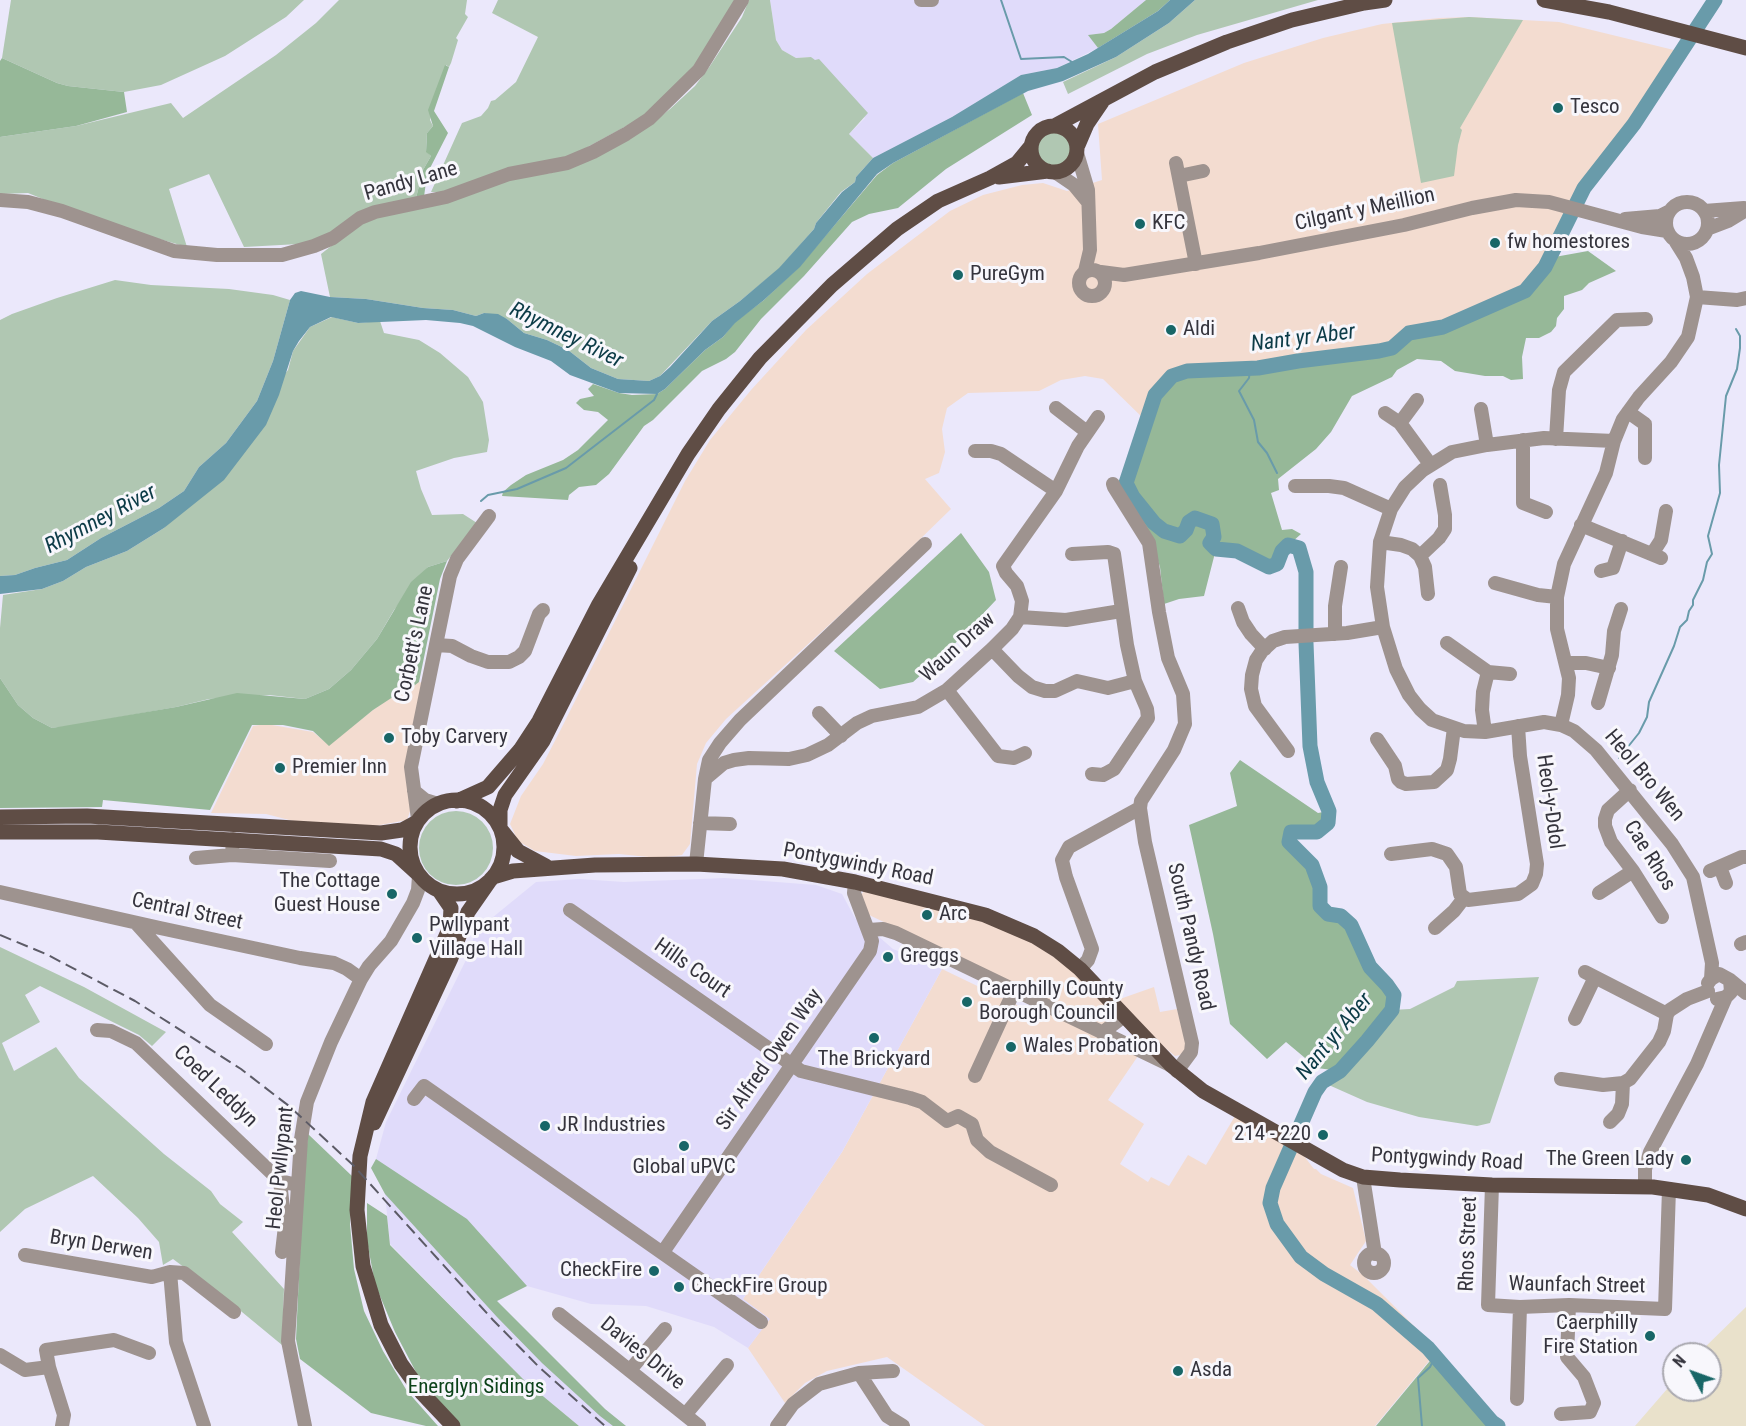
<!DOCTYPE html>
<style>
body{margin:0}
#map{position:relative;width:1746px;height:1426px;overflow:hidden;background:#ebe8fb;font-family:"Roboto Condensed",sans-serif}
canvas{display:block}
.north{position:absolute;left:1662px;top:1342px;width:60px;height:60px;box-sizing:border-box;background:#f8f7fc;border:2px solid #aaa9b0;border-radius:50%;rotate:311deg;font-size:16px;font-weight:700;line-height:24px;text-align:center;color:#35343d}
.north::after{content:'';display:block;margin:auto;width:21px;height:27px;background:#186667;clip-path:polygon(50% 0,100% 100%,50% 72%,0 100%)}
</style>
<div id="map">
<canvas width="1746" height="1426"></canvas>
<div class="north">N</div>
</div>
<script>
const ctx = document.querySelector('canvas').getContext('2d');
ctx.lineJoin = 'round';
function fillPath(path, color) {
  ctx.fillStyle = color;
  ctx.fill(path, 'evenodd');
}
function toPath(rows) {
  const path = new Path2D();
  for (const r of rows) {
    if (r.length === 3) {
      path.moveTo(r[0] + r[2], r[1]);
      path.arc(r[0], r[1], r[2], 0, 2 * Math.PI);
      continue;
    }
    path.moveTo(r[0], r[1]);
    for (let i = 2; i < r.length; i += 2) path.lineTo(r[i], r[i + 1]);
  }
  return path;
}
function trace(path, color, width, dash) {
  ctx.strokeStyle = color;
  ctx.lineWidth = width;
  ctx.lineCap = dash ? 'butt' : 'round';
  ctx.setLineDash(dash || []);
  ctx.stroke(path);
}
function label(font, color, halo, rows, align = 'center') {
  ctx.font = font + ' "Roboto Condensed",sans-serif';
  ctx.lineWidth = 6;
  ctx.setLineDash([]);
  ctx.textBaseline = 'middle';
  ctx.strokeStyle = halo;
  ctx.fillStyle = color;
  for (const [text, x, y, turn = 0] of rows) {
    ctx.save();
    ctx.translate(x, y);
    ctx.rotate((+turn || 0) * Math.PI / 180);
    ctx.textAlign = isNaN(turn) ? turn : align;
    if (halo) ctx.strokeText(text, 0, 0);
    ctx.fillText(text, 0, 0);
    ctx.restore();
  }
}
fillPath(toPath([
 [1469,17,1559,22,1682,52,1634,124,1584,188,1545,267,1525,291,1443,327,1409,333,1392,348,1379,351,1298,361,1258,368,1187,371,1155,395,1147,422,1103,379,1085,376,1061,380,1039,391,968,393,947,408,942,429,945,452,939,473,925,479,951,509,875,583,726,719,706,743,697,764,690,844,682,855,658,858,619,854,576,856,535,851,518,841,510,824,521,796,543,764,560,731,685,481,710,440,751,390,806,330,867,274,950,211,983,195,1022,185,1043,183,1067,191,1102,180,1098,124,1244,63,1323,38,1382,24,1439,18],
 [419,682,426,684,414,800,407,820,375,826,293,821,266,814,211,813,253,726,266,724,313,732,329,745,373,710,399,692,402,694],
 [864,891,985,922,1029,941,1065,964,1110,1010,1111,1018,1102,1026,867,914,861,895],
 [942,969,1046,1019,1050,1012,1138,1056,1108,1100,1144,1124,1120,1164,1148,1182,1151,1177,1169,1186,1188,1155,1206,1165,1235,1116,1301,1152,1314,1169,1316,1169,1321,1174,1353,1188,1366,1241,1350,1265,1364,1276,1438,1350,1375,1426,985,1426,887,1357,827,1371,805,1383,785,1403,748,1348,769,1319,743,1299,842,1152],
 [1154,987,1160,1012,1177,1009,1186,1043,1185,1050,1180,1055,1175,1056,1158,1042,1117,1000]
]), '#f3dcd0');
fillPath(toPath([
 [770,0,1146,0,1111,29,1104,33,1089,35,1098,48,1057,68,1021,75,952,117,873,158,849,134,865,118,811,57,796,58,782,50,776,40],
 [725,878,816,885,842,894,855,918,870,929,893,949,942,969,842,1152,743,1299,770,1319,748,1348,714,1327,646,1306,591,1304,527,1286,497,1301,605,1409,626,1426,579,1426,526,1382,390,1244,385,1194,395,1184,376,1159,386,1122,465,962,476,931,536,882,579,879,624,882]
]), '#e0dbfa');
fillPath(toPath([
 [1746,1307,1746,1426,1635,1426,1674,1381,1674,1390,1710,1390,1710,1354,1698,1354]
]), '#e9e1cb');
fillPath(toPath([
 [11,0,304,0,286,17,225,56,161,85,124,92,68,86,57,83,2,58],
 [339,0,467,0,465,14,468,17,456,38,458,40,451,63,449,67,446,65,430,120,433,126,427,133,426,151,431,156,423,170,416,198,322,239,299,244,244,247,209,174,169,189,187,247,142,234,65,208,28,193,0,194,0,137,76,126,171,103,183,118,276,55,316,23],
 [498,0,738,0,690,75,643,117,571,156,448,192,431,192,462,123,481,116,488,108,491,101,495,100,516,82,538,37,492,13],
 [749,0,770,0,776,40,782,50,796,58,811,57,815,60,819,59,868,113,849,134,873,158,856,177,855,182,841,192,816,223,814,229,779,269,740,301,712,321,660,376,649,381,618,379,591,368,568,350,547,340,524,333,507,319,484,313,476,316,453,310,423,308,366,299,330,297,321,254,354,228,371,219,513,178,551,173,580,163,647,127,670,109,695,86,710,66,742,17],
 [1195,0,1318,0,1197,35,1147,54,1068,94,1063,82,1116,57,1169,23],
 [1469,17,1523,20,1460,128,1462,130,1458,145,1454,176,1421,183,1392,23],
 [1055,149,18],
 [115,280,151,285,229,289,273,295,290,300,273,361,257,401,226,443,199,467,184,491,159,508,101,538,67,560,35,568,15,575,0,576,0,320,12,314,57,298],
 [332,317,358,323,380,321,384,333,419,340,440,353,468,377,483,402,489,440,487,452,454,458,416,471,421,489,432,515,463,514,477,523,447,561,428,567,394,610,377,639,351,670,329,689,305,699,269,695,209,699,176,707,70,726,52,728,33,718,18,705,0,678,0,628,3,595,42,589,63,581,86,567,127,551,164,528,288,370,293,351,310,327],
 [456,848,37],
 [0,947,84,987,166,1032,152,1046,139,1035,40,986,25,995,40,1022,2,1043,14,1071,56,1047,79,1078,164,1154,211,1191,220,1204,243,1222,232,1232,284,1289,282,1345,225,1298,173,1259,163,1265,159,1242,138,1218,93,1176,25,1209,0,1232],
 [1539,977,1490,1123,1477,1126,1419,1117,1367,1102,1322,1082,1340,1071,1392,1010,1410,1009,1454,987,1457,981]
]), '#b0c7b2');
fillPath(toPath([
 [1146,0,1170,0,1158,11,1098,48,1088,35,1104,33,1111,29],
 [2,58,57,83,68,86,124,92,127,112,76,126,0,137,0,61],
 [445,65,449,67,434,111,448,133,427,174,424,197,416,198,423,170,431,156,426,152,427,133,433,126,428,110],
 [1023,93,1032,115,946,169,898,208,869,214,852,222,804,276,761,319,735,352,726,359,702,371,653,420,644,426,609,474,596,485,579,487,569,495,568,500,502,496,503,492,511,485,526,475,563,460,578,450,608,420,598,412,584,410,576,403,580,399,594,396,588,389,593,384,619,393,632,395,657,394,665,389,705,350,723,337,735,322,764,300,799,267,877,175,893,163],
 [1588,251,1616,271,1589,283,1582,290,1564,296,1564,309,1557,318,1556,326,1551,332,1539,338,1526,338,1522,357,1523,379,1511,380,1503,376,1485,376,1455,371,1441,361,1417,359,1397,370,1392,377,1352,396,1331,432,1316,449,1278,479,1279,490,1271,493,1282,530,1292,529,1301,534,1282,551,1277,564,1269,567,1237,551,1216,549,1204,596,1179,599,1164,604,1160,567,1150,536,1126,483,1155,395,1172,376,1187,371,1259,368,1298,361,1379,351,1392,348,1409,333,1443,327,1525,291,1544,267,1549,258],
 [961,533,989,572,996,600,948,651,913,682,880,689,834,651],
 [447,561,440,579,419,682,402,695,399,693,373,710,329,746,313,731,283,725,252,725,210,810,103,800,102,807,0,808,0,678,18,705,33,718,52,728,176,707,237,693,305,699,329,689,351,670,377,639,411,582,428,567],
 [1240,760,1318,813,1329,811,1328,823,1317,832,1291,832,1289,842,1312,865,1320,887,1320,906,1328,914,1341,916,1351,925,1370,967,1387,985,1394,995,1392,1010,1340,1071,1317,1068,1286,1042,1267,1059,1230,1024,1213,934,1189,825,1237,806,1230,773],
 [308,1134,352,1176,350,1224,354,1269,364,1311,383,1351,407,1391,438,1426,426,1426,371,1413,300,1359,296,1339,303,1188],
 [376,1159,467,1219,527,1286,497,1301,605,1409,626,1426,613,1426,600,1416,542,1363,497,1317,385,1194,371,1168],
 [367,1203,387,1216,390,1245,526,1382,579,1426,459,1426,417,1374,395,1332,375,1284,367,1241],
 [1434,1356,1492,1422,1498,1426,1376,1426]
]), '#96b898');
fillPath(toPath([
 [1170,0,1195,0,1169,23,1116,57,1063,81,1028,91,893,163,877,174,800,267,764,300,735,323,723,337,705,350,665,389,657,394,619,393,570,375,551,361,515,347,473,326,460,323,426,320,358,323,331,317,310,327,299,341,293,351,279,395,266,425,224,480,164,528,127,551,86,567,63,581,42,589,0,594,0,576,15,575,35,568,67,560,101,538,159,508,184,491,199,467,226,443,257,401,273,361,290,300,295,293,301,291,330,297,366,299,423,308,453,310,476,316,484,313,498,314,507,319,524,333,547,340,568,350,591,368,618,379,649,381,660,376,670,367,712,321,740,301,779,268,814,229,816,223,842,192,855,182,856,177,873,158,952,117,1021,75,1057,68,1088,54,1158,11]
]), '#699baa');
trace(toPath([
 [1001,0,1021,59,1064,57,1072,62],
 [1250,369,1249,378,1239,391,1254,420,1258,442,1267,453,1277,473],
 [481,501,488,495,517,489,566,468,654,400,657,394],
 [1619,758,1639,733,1647,717,1649,702,1674,646,1680,627,1687,620,1689,611,1693,605,1693,600,1703,580,1707,562,1712,554,1708,536,1720,493,1719,465,1726,396,1737,369,1740,348,1740,336,1736,329],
 [1422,1426,1418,1378,1430,1367,1435,1357]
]), '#699baa', 2);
trace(toPath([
 [1306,629,1306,572,1299,548,1288,545,1282,551,1277,564,1269,567,1237,551,1216,549,1210,543,1214,537,1212,524,1195,518,1189,522,1186,530,1180,536,1164,531,1154,523,1133,497,1126,483,1155,395,1172,376,1187,371,1258,368,1298,361,1379,351,1392,348,1409,333,1443,327,1525,291,1545,267,1584,188,1634,124,1715,0],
 [1306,643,1310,746,1317,782,1329,811,1328,823,1317,832,1291,832,1289,842,1312,865,1320,887,1320,906,1328,914,1341,916,1351,925,1370,967,1387,985,1394,995,1392,1010,1367,1041,1340,1071,1322,1082,1315,1092,1273,1188,1270,1203,1277,1224,1301,1257,1324,1274,1377,1304,1428,1348,1492,1422,1498,1426]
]), '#699baa', 15);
trace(toPath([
 [921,0,932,0],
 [1077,153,1088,190,1090,250,1085,271],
 [1176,163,1196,264],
 [1055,172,1074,185,1088,202],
 [1179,176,1203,171],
 [0,200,28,202,62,211,174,251,217,255,282,255,314,246,333,238,360,218,375,212,446,197,509,174,567,163,593,152,626,134,649,119,699,70,742,0],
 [1687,223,21],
 [1704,211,1744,208],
 [1625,219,1660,216,1668,212],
 [1707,229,1728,221,1746,210],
 [1092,283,13],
 [1101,272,1124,275,1259,253,1404,225,1472,208,1516,200,1549,202,1642,227,1667,231],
 [1697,297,1737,300,1746,298],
 [1056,408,1087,432],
 [1481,409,1487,445],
 [1628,412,1645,424,1645,458],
 [1385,413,1400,423,1430,464],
 [1400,423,1417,400],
 [1556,439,1559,390,1564,372,1617,320,1646,319],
 [1523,440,1523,503,1546,512],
 [1614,441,1544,438,1487,445,1452,452,1423,470,1405,487,1391,509,1380,542,1377,587,1383,627,1396,669,1409,695,1420,709,1432,720,1464,731,1485,732,1544,722,1561,725,1574,731,1596,750,1672,844,1693,877,1712,963,1711,979],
 [975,451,991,451,1001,454,1056,491],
 [1295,486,1329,486,1344,488,1391,509],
 [1581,525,1661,558],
 [1380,542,1401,545,1412,549,1420,556,1425,567,1428,594],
 [1072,554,1108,552,1114,554,1127,645,1135,681,1147,709,1148,718,1114,769,1103,775,1092,774],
 [1652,554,1661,540,1666,511],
 [1420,556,1439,538,1445,529,1445,515,1440,485],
 [1601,571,1613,568,1622,541],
 [1495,583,1538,595,1557,597],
 [1238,608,1243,622,1251,634,1265,649],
 [1020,617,1066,620,1121,611],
 [1335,634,1335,606,1341,567],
 [1447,643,1488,672,1510,674],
 [436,645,452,646,471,656,488,662,509,662,519,657,525,651,539,614,543,610],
 [992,649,1018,676,1032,687,1045,691,1055,691,1077,681,1108,688,1135,681],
 [1566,663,1586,663,1609,668],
 [947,690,998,756,1014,758,1025,753],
 [1598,703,1612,655,1614,631,1621,609],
 [819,713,841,736],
 [1561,725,1568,695,1569,678,1557,629,1557,597,1564,564,1606,473,1614,441,1623,419,1639,397,1671,362,1688,337,1697,297,1693,277,1686,258,1676,242],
 [1485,732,1482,710,1483,692,1488,672],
 [1377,739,1395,766,1398,779,1401,782,1406,784,1434,782,1447,770,1450,759,1454,728],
 [1288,751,1255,706,1251,689,1252,675,1256,660,1262,651,1273,641,1285,637,1347,633,1383,627],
 [705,779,724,763,734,760,749,758,789,759,807,755,828,745,857,723,872,716,918,707,947,690,992,649,1012,629,1020,617,1022,601,1017,586,1006,573,1003,566,1056,491,1078,446,1098,417],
 [1630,790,1608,810,1605,819,1605,826,1611,842,1633,871,1662,917],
 [414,791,425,800,438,804],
 [1140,808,1145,842,1192,1043,1191,1052,1177,1071],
 [418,819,411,767,450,576,457,559,489,516],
 [700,823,730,824],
 [233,839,232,855,330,861],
 [1391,854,1432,849,1447,854,1456,867,1460,894,1468,900,1518,894,1532,884,1536,874,1537,864,1520,756,1518,726],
 [196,858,232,855],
 [696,864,705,779,709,760,720,743,740,720,925,544],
 [1720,867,1726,883],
 [1710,871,1742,857,1746,857],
 [0,892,160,928,300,958,334,963,347,969,361,979],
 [1599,893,1633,871],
 [570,910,801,1071,910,1098,922,1102,947,1121,958,1116,972,1124,977,1140,990,1152,1051,1185],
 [136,923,210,1005,266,1044],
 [1435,928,1454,911,1464,898],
 [869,930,883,929,896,933,1172,1066],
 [1741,944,1746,942],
 [1080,969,1088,960,1092,949,1066,877,1062,860,1069,847,1140,808,1141,801,1174,750,1185,724,1183,694,1168,658,1159,612,1149,543,1114,487,1113,484],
 [1585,972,1667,1014],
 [1730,980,1746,993],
 [1708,983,1711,979,1719,974,1730,980,1731,992,1726,997,1717,999],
 [1575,1019,1595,977],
 [97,1030,111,1031,136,1043,280,1181,297,1185],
 [1102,1033,1124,1016],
 [975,1076,1014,991],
 [1561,1079,1603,1085,1623,1083,1630,1079,1659,1042,1664,1031,1667,1014,1670,1010,1687,999,1708,991],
 [414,1099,424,1086,761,1322],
 [1610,1122,1618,1114,1622,1104,1623,1083],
 [1363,1177,1375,1254],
 [280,1181,285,1226,282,1252],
 [1492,1185,1488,1305,1520,1307,1569,1305,1665,1309,1669,1189],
 [1645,1187,1645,1169,1650,1152,1697,1064,1726,997],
 [663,1252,870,951,872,941,854,893,855,882],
 [1374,1263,10],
 [25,1255,152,1277,170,1272],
 [559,1314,699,1426],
 [0,1355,25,1370,49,1367],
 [630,1370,665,1329],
 [859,1373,887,1416,903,1426],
 [1517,1399,1520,1307],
 [1561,1414,1590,1412,1594,1403,1584,1377,1567,1357,1569,1305],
 [685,1415,727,1365],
 [62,1426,64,1415,49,1367,46,1350,114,1340,149,1353],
 [204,1426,176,1342,170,1272,184,1273,234,1312],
 [305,1426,288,1341,301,1139,307,1102,331,1042,361,979,369,966,391,941,413,903,418,890,419,876],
 [777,1426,793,1404,819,1384,859,1373,893,1371]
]), '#9e938f', 14);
trace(toPath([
 [1544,0,1609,12,1746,48],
 [1056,125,1155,72,1227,42,1292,20,1364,3,1385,0],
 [1054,149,23],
 [1078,145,1087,124,1102,102],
 [999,177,1048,171],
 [457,847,47],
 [457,801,488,787,520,750,539,721,599,604,688,454,719,409,760,358,832,285,897,229,938,201,990,178,1017,163,1031,146],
 [0,817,87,816,381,833,402,830,415,823],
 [500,828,500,810,505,795,543,741,630,568],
 [502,831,518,851,546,866],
 [0,832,98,832,381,849,396,854,418,874],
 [493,877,513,871,595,865,696,864,783,869,855,882,985,915,1034,936,1058,951,1080,969,1172,1066,1203,1091,1343,1170,1363,1177,1400,1180,1492,1185,1653,1187,1708,1195,1746,1209],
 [440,892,451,908,450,927,373,1102,360,1156,357,1210,363,1266,381,1325,401,1364,422,1393,453,1426],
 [374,1123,451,958,468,912,491,879]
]), '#5f4d45', 15);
trace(toPath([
 [0,935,46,954,135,1001,241,1069,289,1106,353,1165,493,1320,539,1367,605,1426]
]), '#5c5b66', 2, [12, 6]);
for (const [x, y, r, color] of [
 [1558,108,6,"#186667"],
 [1140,224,6,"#186667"],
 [1495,243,6,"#186667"],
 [958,275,6,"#186667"],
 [1171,330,6,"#186667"],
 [389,738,6,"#186667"],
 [280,768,6,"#186667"],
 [392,894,6,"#186667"],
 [927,915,6,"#186667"],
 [417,938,6,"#186667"],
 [888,957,6,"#186667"],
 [967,1002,6,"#186667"],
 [874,1038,6,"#186667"],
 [1011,1047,6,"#186667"],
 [545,1126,6,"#186667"],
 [1323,1135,6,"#186667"],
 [684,1146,6,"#186667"],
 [1686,1160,6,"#186667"],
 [654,1271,6,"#186667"],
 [679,1287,6,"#186667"],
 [1650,1336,6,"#186667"],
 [1178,1371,6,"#186667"]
]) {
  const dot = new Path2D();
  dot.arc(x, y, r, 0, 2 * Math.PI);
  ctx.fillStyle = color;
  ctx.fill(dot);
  trace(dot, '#f8f7fc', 2);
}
label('21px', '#35343d', '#f8f7fc', [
 ["Tesco",1570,108],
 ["KFC",1152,224],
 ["fw homestores",1507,243],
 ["PureGym",970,275],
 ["Aldi",1183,330],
 ["Toby Carvery",401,738],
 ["Premier Inn",292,768],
 ["The Cottage",380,882,"right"],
 ["Guest House",380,906,"right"],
 ["Arc",939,915],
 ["Pwllypant",429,926],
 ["Village Hall",429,950],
 ["Greggs",900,957],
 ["Caerphilly County",979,990],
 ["Borough Council",979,1014],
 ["Wales Probation",1023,1047],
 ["The Brickyard",874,1060,"center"],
 ["JR Industries",557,1126],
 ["214 - 220",1311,1135,"right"],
 ["The Green Lady",1674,1160,"right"],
 ["Global uPVC",684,1168,"center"],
 ["CheckFire",642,1271,"right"],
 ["CheckFire Group",691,1287],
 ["Caerphilly",1638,1324,"right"],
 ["Fire Station",1638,1348,"right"],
 ["Asda",1190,1371]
], 'left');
label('21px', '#35343d', '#f8f7fc', [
 ["Pandy Lane",411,182,-16],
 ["Cilgant y Meillion",1365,210,-12],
 ["Corbett's Lane",415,644,-78],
 ["Waun Draw",958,648,-42],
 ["Heol Bro Wen",1644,776,50],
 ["Heol-y-Ddol",1549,802,82],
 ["Cae Rhos",1649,856,58],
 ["Pontygwindy Road",858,865,11],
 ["Central Street",187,912,12],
 ["South Pandy Road",1190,937,77],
 ["Hills Court",692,969,35],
 ["Sir Alfred Owen Way",770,1060,-55],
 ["Coed Leddyn",215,1087,44],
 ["Pontygwindy Road",1447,1160,3],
 ["Heol Pwllypant",281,1168,-84],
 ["Rhos Street",1469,1244,-88],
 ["Bryn Derwen",101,1246,9],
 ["Waunfach Street",1577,1286,1],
 ["Davies Drive",642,1354,39]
]);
label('21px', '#0c4219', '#f8f7fc', [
 ["Energlyn Sidings",476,1388]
]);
label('italic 22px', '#0c3b47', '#f8f7fc', [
 ["Rhymney River",566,336,26],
 ["Nant yr Aber",1303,339,-7],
 ["Rhymney River",101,520,-28],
 ["Nant yr Aber",1335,1037,-50]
]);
</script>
